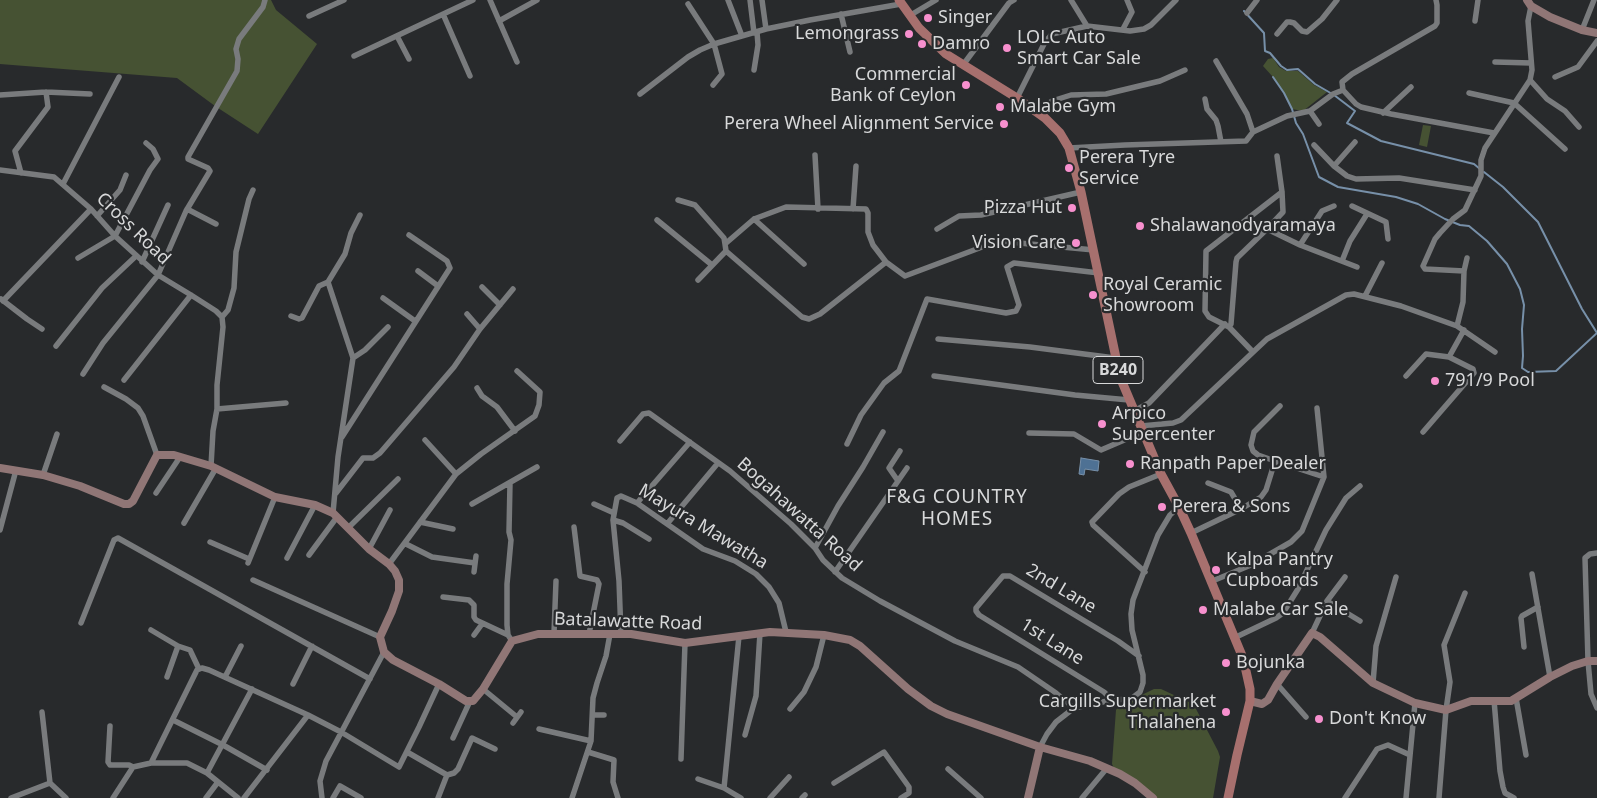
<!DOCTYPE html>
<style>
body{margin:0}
canvas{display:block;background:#282a2c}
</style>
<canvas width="1597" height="798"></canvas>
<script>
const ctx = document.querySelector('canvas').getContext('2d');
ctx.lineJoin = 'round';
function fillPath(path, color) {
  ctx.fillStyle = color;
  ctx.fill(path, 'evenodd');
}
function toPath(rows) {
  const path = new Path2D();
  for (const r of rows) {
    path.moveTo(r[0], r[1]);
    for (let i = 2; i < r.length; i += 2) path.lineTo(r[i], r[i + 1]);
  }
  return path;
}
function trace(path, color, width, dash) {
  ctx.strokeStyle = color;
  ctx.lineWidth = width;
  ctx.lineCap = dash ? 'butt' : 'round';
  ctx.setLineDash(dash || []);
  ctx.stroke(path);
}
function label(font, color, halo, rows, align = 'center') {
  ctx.font = font + ' "Noto Sans",sans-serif';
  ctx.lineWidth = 4.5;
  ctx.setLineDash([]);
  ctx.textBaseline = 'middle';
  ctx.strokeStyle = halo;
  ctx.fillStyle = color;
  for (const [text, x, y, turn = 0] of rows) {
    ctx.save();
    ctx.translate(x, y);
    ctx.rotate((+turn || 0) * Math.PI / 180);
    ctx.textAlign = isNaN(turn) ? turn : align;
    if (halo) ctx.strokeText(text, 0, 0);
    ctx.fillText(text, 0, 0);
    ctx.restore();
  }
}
fillPath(toPath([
 [0,0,271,0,276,10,317,44,258,134,215,106,177,78,0,64],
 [1273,58,1279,67,1286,71,1298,71,1314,85,1327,92,1303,111,1292,109,1284,93,1273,77,1263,66,1268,59],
 [1423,125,1431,126,1427,147,1419,145],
 [1154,689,1161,689,1191,703,1196,709,1218,751,1220,757,1213,798,1154,798,1115,770,1112,764,1116,710,1119,706]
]), '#465233');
const water = toPath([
 [1081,458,1099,461,1098,471,1085,469,1084,475,1079,474,1081,458]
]);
fillPath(water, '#4e7194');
trace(water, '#7790a9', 1);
trace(toPath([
 [1244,11,1264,33,1265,51,1270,53,1281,66,1287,70,1298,69,1315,84,1334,95,1355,111,1347,123,1381,141,1474,164,1480,169],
 [1273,77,1284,93,1292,109,1296,123,1303,134,1319,177,1338,187,1396,197,1418,204,1445,219,1460,225,1469,226,1487,241,1507,264,1520,289,1524,305,1522,329,1523,356,1522,368,1528,372,1556,371,1597,333],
 [1484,172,1503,187,1538,222,1582,309,1597,333]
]), '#7790a9', 2);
trace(toPath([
 [490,0,517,62],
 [728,0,742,36],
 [750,0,754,33],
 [762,0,766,29],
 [1071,0,1087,26],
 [1436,0,1437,5,1437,23,1435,26,1352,74,1342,82,1343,90,1356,104,1361,107,1391,114,1494,133],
 [688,4,714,44,722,74,713,85],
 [1247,13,1257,0],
 [443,14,470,76],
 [841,14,850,52],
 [309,16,344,0],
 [909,16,936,0],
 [499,21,537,0],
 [1475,21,1478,0],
 [1123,29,1132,12,1127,0],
 [1582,30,1594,0],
 [1277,34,1287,22,1290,22,1294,23,1302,31,1307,32,1322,19,1337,0],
 [397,36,409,59],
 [354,56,473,0],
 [1495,62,1531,63],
 [963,65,1009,3,1014,0],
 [754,70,758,45,757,32],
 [1555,77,1578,67,1597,41],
 [1530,80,1547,99,1565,111,1579,127],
 [1469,93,1514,103,1565,149],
 [640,94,688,57,700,50,714,44,766,29,810,20,901,4],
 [0,95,46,92,90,94],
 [1017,98,1045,42,1052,34,1087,26,1130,31,1144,29,1151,25,1176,0],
 [1205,99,1207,109,1216,120,1218,126,1221,142],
 [1310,111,1319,124],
 [1036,112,1052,101,1071,95,1106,94,1160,81,1185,70],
 [1383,113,1411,87],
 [1253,132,1287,116,1310,111,1333,94,1343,90],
 [1314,145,1334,166,1347,176,1356,179,1399,178,1475,190],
 [1069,148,1125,145,1246,141,1253,132,1247,114,1216,61],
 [815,155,818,209],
 [1334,166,1355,142],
 [0,170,54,177,91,209,115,236,158,275,191,295,216,311,222,317,223,327,217,385,217,409,213,431,211,466],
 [21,173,15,151,48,107,46,92],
 [63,184,119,77],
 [678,200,695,205,724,238,725,244],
 [1352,206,1386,222,1388,239],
 [187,209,216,224],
 [853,209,856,166],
 [97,216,120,190,126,175],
 [754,219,804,264],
 [657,220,712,265],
 [937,229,959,216,981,215,1081,192],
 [1267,229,1300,245,1357,267],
 [1300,245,1322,211,1334,206],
 [726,251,802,317,809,319,820,314,886,262],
 [78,258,115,236,150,170,158,159,153,149,146,143],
 [1342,261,1350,241,1367,214],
 [142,262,168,205],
 [418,271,438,286],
 [1464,271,1467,258],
 [698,280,726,251,725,244,754,219,786,207,866,209,868,213,868,232,873,245,886,262,905,276,998,241,1094,250],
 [328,282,345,254,351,233,360,215],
 [482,287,500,305],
 [1365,296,1382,263],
 [383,298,415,321],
 [1,299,27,319,42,329],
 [3,301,91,209],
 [467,314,480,329],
 [291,316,299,319,302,318,319,286,328,282,353,358,338,457,333,513],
 [222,317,228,310,234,288,236,252,249,199,253,190],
 [1457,326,1463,302,1464,271,1425,269,1423,266,1435,239,1440,233,1453,219,1465,210,1481,176,1481,160,1485,148,1530,80,1532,70,1528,21,1531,6],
 [1229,327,1231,324,1236,262,1237,258,1267,229,1283,212,1282,192,1277,156],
 [938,339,1030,347,1115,358],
 [56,346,102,288,136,256],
 [1253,352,1229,327,1209,317,1205,311,1206,251,1282,192],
 [353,358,365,350,388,327],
 [83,374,103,343,158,275,186,211,210,171,208,168,188,159,188,157,237,71,238,59,236,49,239,39,263,7,265,0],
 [934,376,1075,395,1129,400],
 [1406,376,1426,354,1449,357],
 [124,380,191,295],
 [104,387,126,399,138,408,143,416,157,455],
 [477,388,482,396,497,407,515,431],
 [217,409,286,403],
 [1134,411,1149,403,1225,324],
 [1141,426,1173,423,1181,420,1267,339,1346,295,1354,294,1401,306,1457,326,1495,352],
 [1423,432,1474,373,1473,369,1449,357,1464,330],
 [1029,433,1074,434,1101,450,1143,432],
 [342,437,450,268,447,261,409,235],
 [425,440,456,474],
 [620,441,643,414,649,413,730,471,791,524,815,548,823,560,842,578,880,601,955,641,1018,667,1056,693,1074,708],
 [847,444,861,415,884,383,899,371,927,299,1006,313,1016,311,1019,305,1007,267,1014,263,1099,273],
 [1275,461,1258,455,1253,451,1251,445,1254,432,1280,406],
 [43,475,57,434],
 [898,481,889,468,900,451],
 [510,483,509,532,511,540,507,584,507,625,508,635,512,641],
 [1208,483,1231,492,1241,509],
 [156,493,180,457],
 [336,493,363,458,373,458,380,453,454,367,480,329,513,289],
 [637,503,690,442],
 [472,504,537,467],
 [594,504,614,513],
 [613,520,623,523,649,539],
 [420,522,453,529],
 [184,523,216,468],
 [667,524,718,463],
 [574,527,580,576,597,580,599,584,589,634],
 [348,528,398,479],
 [0,530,16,470],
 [1191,533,1241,509,1261,497,1266,490,1275,461,1324,477],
 [210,542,249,559],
 [406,544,432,557,475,563],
 [815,548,838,506,863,467,883,432],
 [369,549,390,510],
 [1597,553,1590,554,1585,558,1588,661,1591,694,1597,708],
 [309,555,337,517],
 [287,558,315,505],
 [248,563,275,497],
 [389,564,456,474,481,454,535,416,539,405,540,392,517,371],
 [474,572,476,556],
 [835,572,907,468],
 [1145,572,1093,525,1092,522,1119,494,1129,487,1161,474],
 [1532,574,1550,677],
 [253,580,380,637],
 [1210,582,1251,565,1291,542,1302,531,1324,477,1317,408],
 [443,597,469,600,474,605,474,617,476,620,508,635],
 [1327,601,1360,621],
 [81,623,114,540,118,538,370,679],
 [151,630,178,646,190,650,199,669],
 [554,633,556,581],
 [1312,633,1327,601,1345,577],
 [621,634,619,581,613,520,617,498,621,496,637,503,703,549,735,561,756,574,769,587,779,603,786,632],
 [474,635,482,624],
 [1234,638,1276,618,1283,613,1298,589,1326,530,1346,498,1360,486],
 [1524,647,1521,618,1522,616,1538,607],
 [167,677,178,646],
 [225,677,241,646],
 [1373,683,1376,646,1396,577],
 [293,684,312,646],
 [1277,684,1306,717],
 [483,689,517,717],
 [1516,698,1526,755],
 [1112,700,1104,692,979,615,976,611,976,608,1003,576,1010,576,1118,641,1139,656],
 [1494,700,1500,771,1503,787,1505,793,1514,798],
 [790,709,804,692,816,667,824,635],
 [42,712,50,783],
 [593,715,604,715],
 [173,720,223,745,267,770],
 [513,723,521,712],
 [110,726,108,762,110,765,129,765,133,767],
 [539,729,591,741],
 [745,735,756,696,760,633],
 [453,738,470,701],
 [1040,747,1047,734,1056,722,1074,708,1112,700,1131,699,1140,692,1143,683,1143,675,1132,630,1131,614,1133,600,1158,535,1170,515,1179,507],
 [407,752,447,775,438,798],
 [588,752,614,760,613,782,618,798],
 [681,759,685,643],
 [151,763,197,670,202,668,209,670,308,715],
 [948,769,981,798],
 [207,773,252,689],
 [447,775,454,773,458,769,472,738,495,749],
 [698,779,724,788,741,798],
 [834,783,884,752,909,787,909,793,901,798],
 [724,788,739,636],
 [11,798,50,783,66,798],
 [113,798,133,767,151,763,187,763,207,773,238,798],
 [206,798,218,782],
 [244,798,308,715,341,732,399,767,419,727,439,684],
 [322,798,320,781,326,761,384,652],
 [333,798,340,786,361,798],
 [572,798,591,741,593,698,597,683,606,656,610,634],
 [770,798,789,777],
 [802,798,805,795],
 [1082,798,1107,768],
 [1345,798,1377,749,1388,745,1410,755],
 [1406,798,1415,703],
 [1439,798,1446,710,1450,682,1444,645,1465,593]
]), '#797b7d', 5.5);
trace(toPath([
 [1527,0,1531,6,1550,17,1582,30,1597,33],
 [0,468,43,475,80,486,124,504,129,504,133,501,157,455,174,455,211,466,275,497,315,505,333,513,369,549,389,564,395,571,399,580,399,591,392,611,380,637,384,652,393,660,439,684,466,701,473,701,483,689,512,641,538,634,631,634,685,643,770,632,824,635,850,640,860,646,908,689,931,706,947,714,1040,747,1090,761,1120,774,1135,783,1153,798],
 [1250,701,1262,704,1268,700,1277,684,1312,633,1320,637,1373,683,1415,703,1446,710,1471,701,1511,701,1550,677,1572,666,1588,661,1597,661],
 [1028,798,1040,747]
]), '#907676', 8);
trace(toPath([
 [899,0,919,28,946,54,1017,98,1045,118,1060,133,1069,148,1081,192,1120,377,1161,474,1179,507,1191,533,1243,658,1246,671,1250,689,1250,701,1237,755,1228,798]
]), '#a7706e', 9);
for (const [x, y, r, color] of [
 [928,18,5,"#f790ce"],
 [909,34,5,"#f790ce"],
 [922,44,5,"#f790ce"],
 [1007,48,5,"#f790ce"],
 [966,85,5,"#f790ce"],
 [1000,107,5,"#f790ce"],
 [1004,124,5,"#f790ce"],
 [1069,168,5,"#f790ce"],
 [1072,208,5,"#f790ce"],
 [1140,226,5,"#f790ce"],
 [1076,243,5,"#f790ce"],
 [1093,295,5,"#f790ce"],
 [1435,381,5,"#f790ce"],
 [1102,424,5,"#f790ce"],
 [1130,464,5,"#f790ce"],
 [1162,507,5,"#f790ce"],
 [1216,570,5,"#f790ce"],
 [1203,610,5,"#f790ce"],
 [1226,663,5,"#f790ce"],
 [1226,712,5,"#f790ce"],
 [1319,719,5,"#f790ce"]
]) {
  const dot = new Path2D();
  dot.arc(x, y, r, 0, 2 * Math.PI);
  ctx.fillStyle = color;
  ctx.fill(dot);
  trace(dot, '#282a2c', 2);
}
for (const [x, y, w] of [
 [1118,370,50]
]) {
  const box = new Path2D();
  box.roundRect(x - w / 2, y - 13.5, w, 27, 4);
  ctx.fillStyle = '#282a2c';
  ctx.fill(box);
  trace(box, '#d8d9da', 1);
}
label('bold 16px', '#d8d9da', null, [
 ["B240",1118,370]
]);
label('18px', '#d8d9da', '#282a2c', [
 ["Singer",938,18],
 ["Lemongrass",899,34,"right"],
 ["LOLC Auto",1017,38],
 ["Smart Car Sale",1017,59],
 ["Damro",932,44],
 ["Commercial",956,75,"right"],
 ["Bank of Ceylon",956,96,"right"],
 ["Malabe Gym",1010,107],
 ["Perera Wheel Alignment Service",994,124,"right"],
 ["Perera Tyre",1079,158],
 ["Service",1079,179],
 ["Pizza Hut",1062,208,"right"],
 ["Shalawanodyaramaya",1150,226],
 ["Vision Care",1066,243,"right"],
 ["Royal Ceramic",1103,285],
 ["Showroom",1103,306],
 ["791/9 Pool",1445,381],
 ["Arpico",1112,414],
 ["Supercenter",1112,435],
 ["Ranpath Paper Dealer",1140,464],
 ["Perera & Sons",1172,507],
 ["Kalpa Pantry",1226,560],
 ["Cupboards",1226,581],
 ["Malabe Car Sale",1213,610],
 ["Bojunka",1236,663],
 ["Cargills Supermarket",1216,702,"right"],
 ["Thalahena",1216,723,"right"],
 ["Don't Know",1329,719]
], 'left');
label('18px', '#d8d9da', '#282a2c', [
 ["Cross Road",133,229,44],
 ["Bogahawatta Road",799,515,42],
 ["Mayura Mawatha",703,527,31],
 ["2nd Lane",1061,589,31],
 ["Batalawatte Road",628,622,2],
 ["1st Lane",1052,642,32]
]);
ctx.letterSpacing = '1px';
label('19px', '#d8d9da', '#282a2c', [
 ["F&G COUNTRY",957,498],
 ["HOMES",957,520]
]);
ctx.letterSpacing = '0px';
</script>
